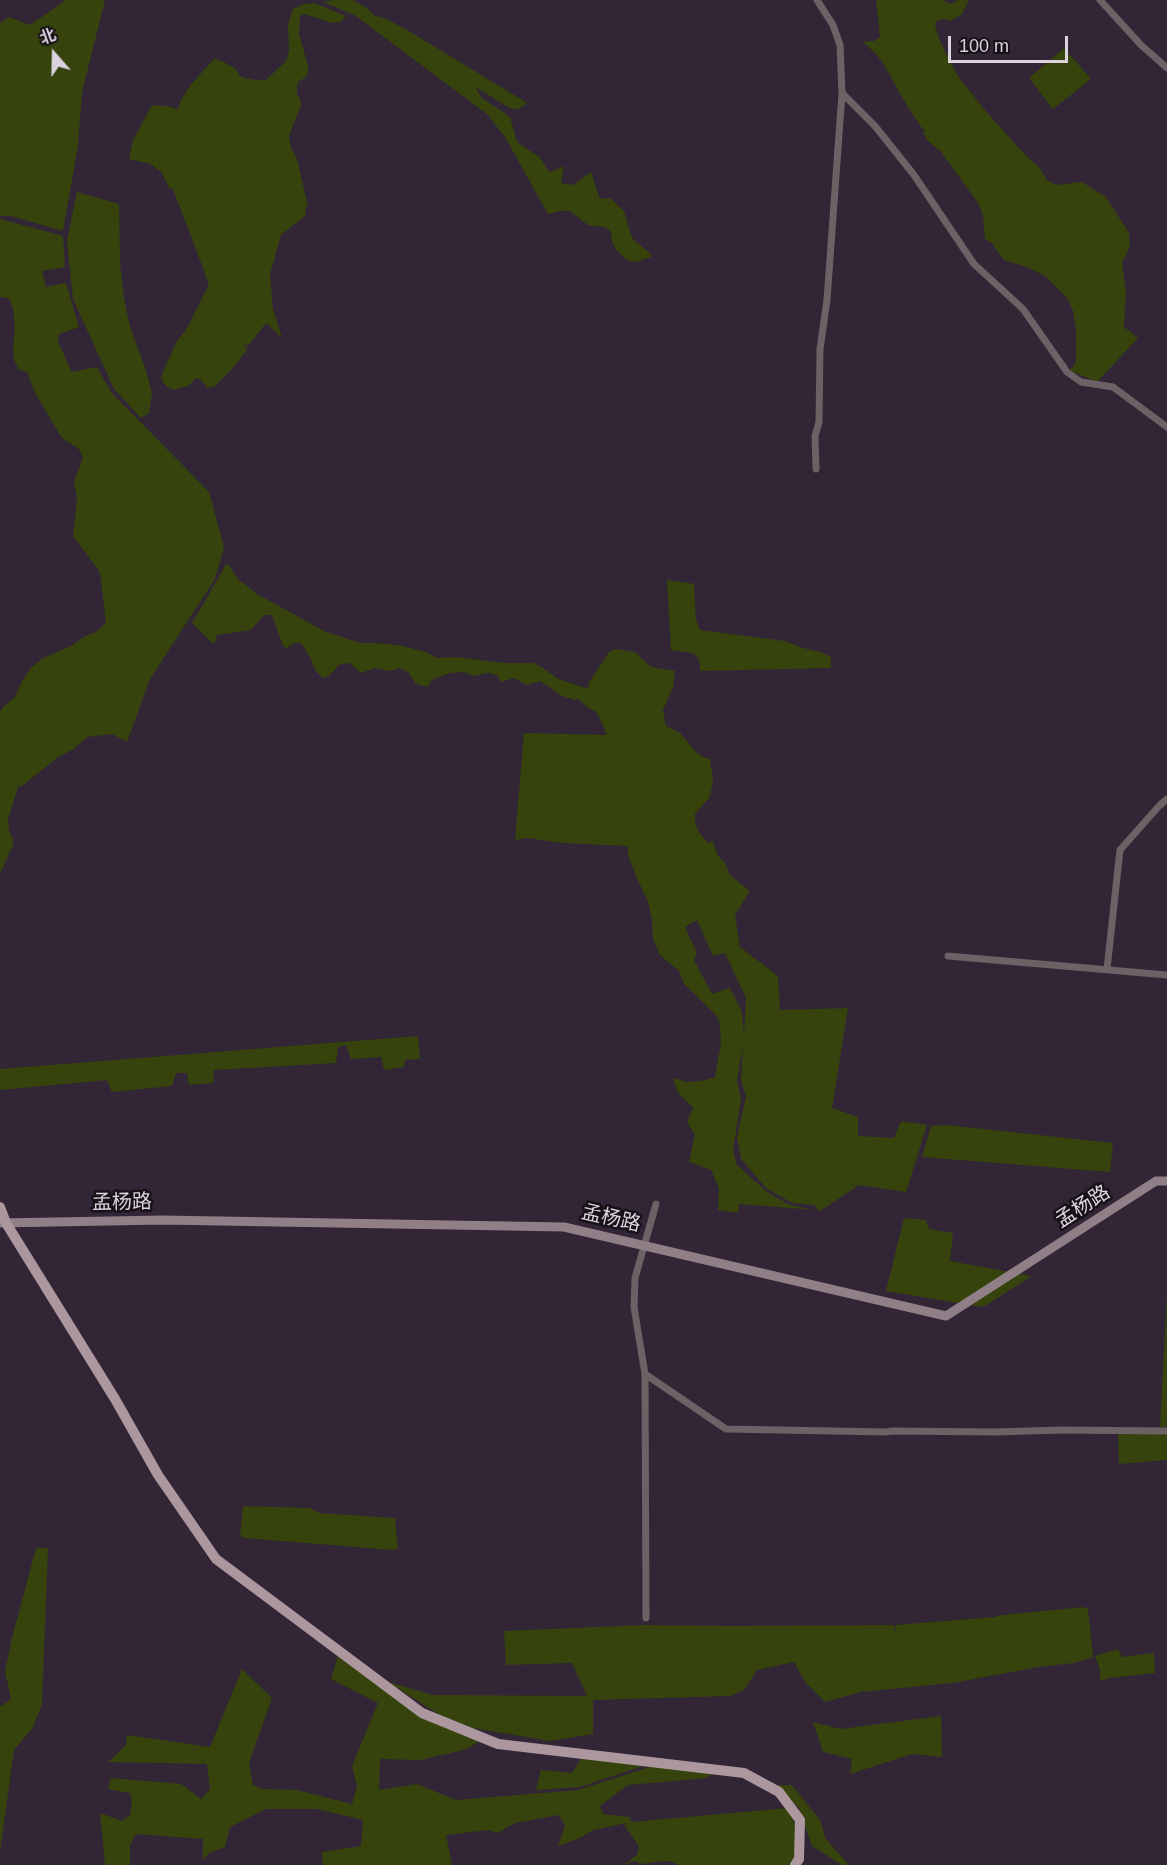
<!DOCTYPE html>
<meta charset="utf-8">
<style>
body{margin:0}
#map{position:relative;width:1167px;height:1865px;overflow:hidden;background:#322535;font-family:Helvetica,"Noto Sans SC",sans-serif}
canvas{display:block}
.north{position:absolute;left:24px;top:24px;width:60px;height:60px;-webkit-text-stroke:4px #171118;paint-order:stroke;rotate:340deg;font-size:16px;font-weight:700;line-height:24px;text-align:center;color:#dbd3dd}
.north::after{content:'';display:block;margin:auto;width:21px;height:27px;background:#dbd3dd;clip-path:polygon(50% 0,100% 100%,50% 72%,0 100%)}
.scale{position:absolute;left:948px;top:36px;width:120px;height:27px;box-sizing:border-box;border:3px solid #dbd3dd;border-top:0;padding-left:8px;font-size:18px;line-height:21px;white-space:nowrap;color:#dbd3dd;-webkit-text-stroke:4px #171118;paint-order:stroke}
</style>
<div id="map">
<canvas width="1167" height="1865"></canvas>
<div class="north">北</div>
<div class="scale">100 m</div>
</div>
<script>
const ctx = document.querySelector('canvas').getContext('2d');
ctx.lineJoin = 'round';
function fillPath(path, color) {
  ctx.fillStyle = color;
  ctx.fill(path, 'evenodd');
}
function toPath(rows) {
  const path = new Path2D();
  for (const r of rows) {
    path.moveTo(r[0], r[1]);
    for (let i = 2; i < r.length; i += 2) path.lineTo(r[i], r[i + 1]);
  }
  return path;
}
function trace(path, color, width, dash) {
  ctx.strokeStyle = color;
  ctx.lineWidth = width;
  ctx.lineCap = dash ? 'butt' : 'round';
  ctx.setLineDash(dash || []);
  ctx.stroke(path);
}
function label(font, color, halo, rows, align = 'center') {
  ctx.font = font + ' Helvetica,"Noto Sans SC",sans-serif';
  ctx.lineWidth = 5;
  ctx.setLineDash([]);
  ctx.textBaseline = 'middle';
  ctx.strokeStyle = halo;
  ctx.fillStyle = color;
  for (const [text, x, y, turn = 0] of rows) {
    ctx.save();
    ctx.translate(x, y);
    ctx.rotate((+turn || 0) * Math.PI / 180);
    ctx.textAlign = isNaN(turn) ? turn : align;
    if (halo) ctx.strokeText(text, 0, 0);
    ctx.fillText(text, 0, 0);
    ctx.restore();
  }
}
fillPath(toPath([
 [66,0,105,0,82,92,78,145,63,231,11,216,0,216,0,23,9,17,30,25],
 [335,0,353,0,364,6,375,16,385,18,414,34,527,103,519,109,510,108,475,87,481,97,510,117,517,142,539,157,550,172,564,166,561,183,573,185,591,172,600,199,610,198,624,211,632,238,652,255,651,257,635,262,627,260,616,250,612,241,611,232,605,227,588,225,570,211,561,211,548,214,505,137,487,114,356,16,323,2],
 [876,0,942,0,952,4,957,0,969,0,962,14,950,21,944,19,937,21,935,25,940,41,957,75,984,109,1025,155,1039,167,1047,180,1056,185,1082,182,1106,197,1129,233,1130,246,1122,263,1126,292,1124,327,1138,338,1097,382,1069,370,1073,367,1076,362,1076,331,1073,311,1068,299,1045,276,1029,268,1004,260,996,250,993,244,985,239,983,215,978,203,941,152,926,139,923,132,926,130,923,130,906,104,883,63,876,54,863,42,874,41,880,37],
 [315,3,346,16,341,22,332,23,304,14,300,16,299,34,309,69,306,77,298,82,297,87,297,94,300,99,301,105,289,136,291,148,297,159,308,206,306,206,305,216,281,235,270,274,273,309,282,338,266,323,248,346,244,344,247,350,234,367,214,387,207,388,202,381,196,378,188,386,174,390,167,387,163,382,161,378,162,374,177,341,186,330,209,284,173,189,169,188,162,173,151,164,129,159,133,140,152,105,166,106,178,109,181,100,190,86,210,63,215,59,222,61,236,69,240,76,244,78,256,80,266,80,286,61,289,51,288,24,293,9,304,4],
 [1064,48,1091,79,1053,109,1029,78],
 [77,192,119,204,120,263,124,298,130,327,146,370,152,393,149,413,141,418,114,389,73,299,67,240],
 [0,219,63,236,65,267,42,271,46,287,66,283,79,327,59,334,58,342,72,372,97,367,111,392,209,492,224,547,215,579,150,679,127,742,112,734,88,737,73,749,57,758,22,786,18,787,8,819,9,831,13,839,13,845,0,874,0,712,3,707,15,697,22,681,31,668,43,658,71,646,85,636,96,632,106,623,100,572,73,536,77,500,74,482,83,457,79,449,62,438,35,393,27,372,18,369,14,359,13,349,15,328,13,308,10,300,5,297,0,297],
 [227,563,238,579,257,594,326,632,361,643,374,643,398,645,426,652,437,658,456,657,504,663,533,663,540,666,558,679,586,688,589,687,588,684,609,652,615,649,635,652,651,667,675,671,673,687,663,710,666,726,680,733,696,752,703,757,710,759,713,780,710,797,695,814,695,823,700,834,708,843,713,841,717,854,725,863,730,875,750,891,735,915,740,947,778,976,780,1010,848,1008,832,1108,858,1117,858,1136,894,1138,901,1121,927,1125,906,1192,859,1185,820,1211,814,1205,792,1203,766,1188,741,1159,737,1137,746,1096,741,1080,743,1045,737,1080,741,1099,733,1151,737,1165,767,1192,790,1205,815,1210,739,1204,738,1213,718,1210,719,1188,711,1170,689,1162,695,1135,687,1122,693,1108,677,1091,673,1078,687,1082,701,1081,715,1077,721,1043,720,1024,716,1015,684,984,679,971,660,955,653,939,652,920,648,902,636,876,627,852,629,851,627,846,563,843,527,838,515,840,524,733,607,735,599,717,595,711,587,707,578,699,575,700,562,696,540,681,527,685,514,678,501,682,497,675,488,673,473,676,464,672,450,673,431,680,428,687,416,684,408,672,400,668,390,671,375,668,361,673,351,664,346,663,339,665,329,676,323,678,315,670,311,659,301,643,294,643,287,648,283,646,272,615,264,615,251,630,216,635,217,641,212,643,192,623],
 [697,920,713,956,725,953,746,998,744,1034,742,1012,730,988,712,994,694,960,697,953,685,927],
 [667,580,695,584,694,587,696,620,700,630,785,641,803,648,821,652,831,657,831,668,700,671,699,659,693,653,671,650],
 [418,1036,420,1059,405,1060,404,1067,384,1070,381,1057,351,1059,346,1045,338,1047,336,1063,214,1070,213,1083,189,1085,187,1073,176,1073,172,1086,112,1092,107,1080,0,1090,0,1069],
 [947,1125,1113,1143,1110,1172,922,1157,931,1126],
 [904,1218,926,1220,929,1229,953,1233,950,1261,1032,1276,983,1307,886,1291],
 [1167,1293,1167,1427,1160,1427],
 [1118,1432,1167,1432,1167,1460,1119,1464],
 [243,1506,310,1508,319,1513,395,1518,398,1549,391,1550,245,1538,240,1536],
 [36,1548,48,1548,42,1704,32,1729,14,1750,0,1852,0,1707,11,1699,5,1671,12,1638],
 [1083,1607,1088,1609,1093,1656,1091,1658,1074,1663,1038,1667,953,1683,861,1692,825,1702,805,1682,794,1662,757,1670,744,1690,730,1696,593,1700,593,1734,550,1741,473,1728,443,1717,388,1682,433,1695,587,1696,572,1663,506,1665,504,1631,642,1625,730,1626,894,1625,894,1633,896,1625,995,1617,1002,1615],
 [1118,1649,1122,1657,1154,1653,1155,1673,1110,1678,1100,1681,1100,1669,1095,1656],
 [338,1655,427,1718,486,1738,464,1750,420,1760,380,1759,379,1790,417,1784,456,1800,578,1790,656,1765,713,1774,707,1778,628,1785,600,1806,603,1814,630,1817,631,1822,788,1808,803,1844,796,1865,678,1865,670,1861,655,1862,643,1864,634,1861,624,1865,638,1854,639,1846,624,1825,627,1823,593,1830,580,1838,558,1846,565,1826,559,1815,515,1823,498,1833,488,1830,446,1835,452,1865,323,1865,322,1852,361,1846,363,1820,317,1809,266,1809,230,1827,225,1847,209,1853,203,1861,203,1839,136,1834,130,1845,130,1865,105,1865,100,1813,122,1821,130,1815,132,1801,130,1793,108,1789,111,1778,181,1784,201,1799,210,1789,207,1764,108,1762,126,1745,127,1735,210,1747,242,1669,272,1698,249,1763,253,1785,263,1789,297,1790,352,1804,357,1786,352,1766,378,1703,331,1679],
 [941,1716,942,1757,912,1754,850,1774,852,1759,823,1752,813,1722,840,1729],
 [584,1754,649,1764,580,1787,536,1790,541,1770,572,1773],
 [775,1785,792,1785,820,1820,826,1839,849,1865,842,1865,812,1846,799,1808]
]), '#36430d');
trace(toPath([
 [1100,0,1141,45,1167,68],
 [842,93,875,126,914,175,974,264,1023,309,1067,372,1081,382,1113,387,1167,427],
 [816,469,815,436,819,422,820,349,827,300,842,93,840,45,833,25,817,0],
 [948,956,1167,975],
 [1107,969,1120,850,1159,806,1167,799],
 [645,1374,726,1429,886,1432,892,1431,996,1432,1060,1430,1167,1431],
 [646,1618,645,1374,634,1307,635,1278,656,1204]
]), '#6c6165', 7);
trace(toPath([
 [0,1223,163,1220,564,1227,946,1316,1156,1181,1167,1181]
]), '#907f86', 9);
trace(toPath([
 [0,1207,6,1223,115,1399,158,1475,216,1559,422,1713,498,1744,744,1773,779,1792,800,1820,799,1859,795,1865]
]), '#ac979f', 10);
label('20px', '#dbd3dd', '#171118', [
 ["孟杨路",122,1203,-1],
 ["孟杨路",1083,1207,-33],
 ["孟杨路",611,1219,13]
]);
</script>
